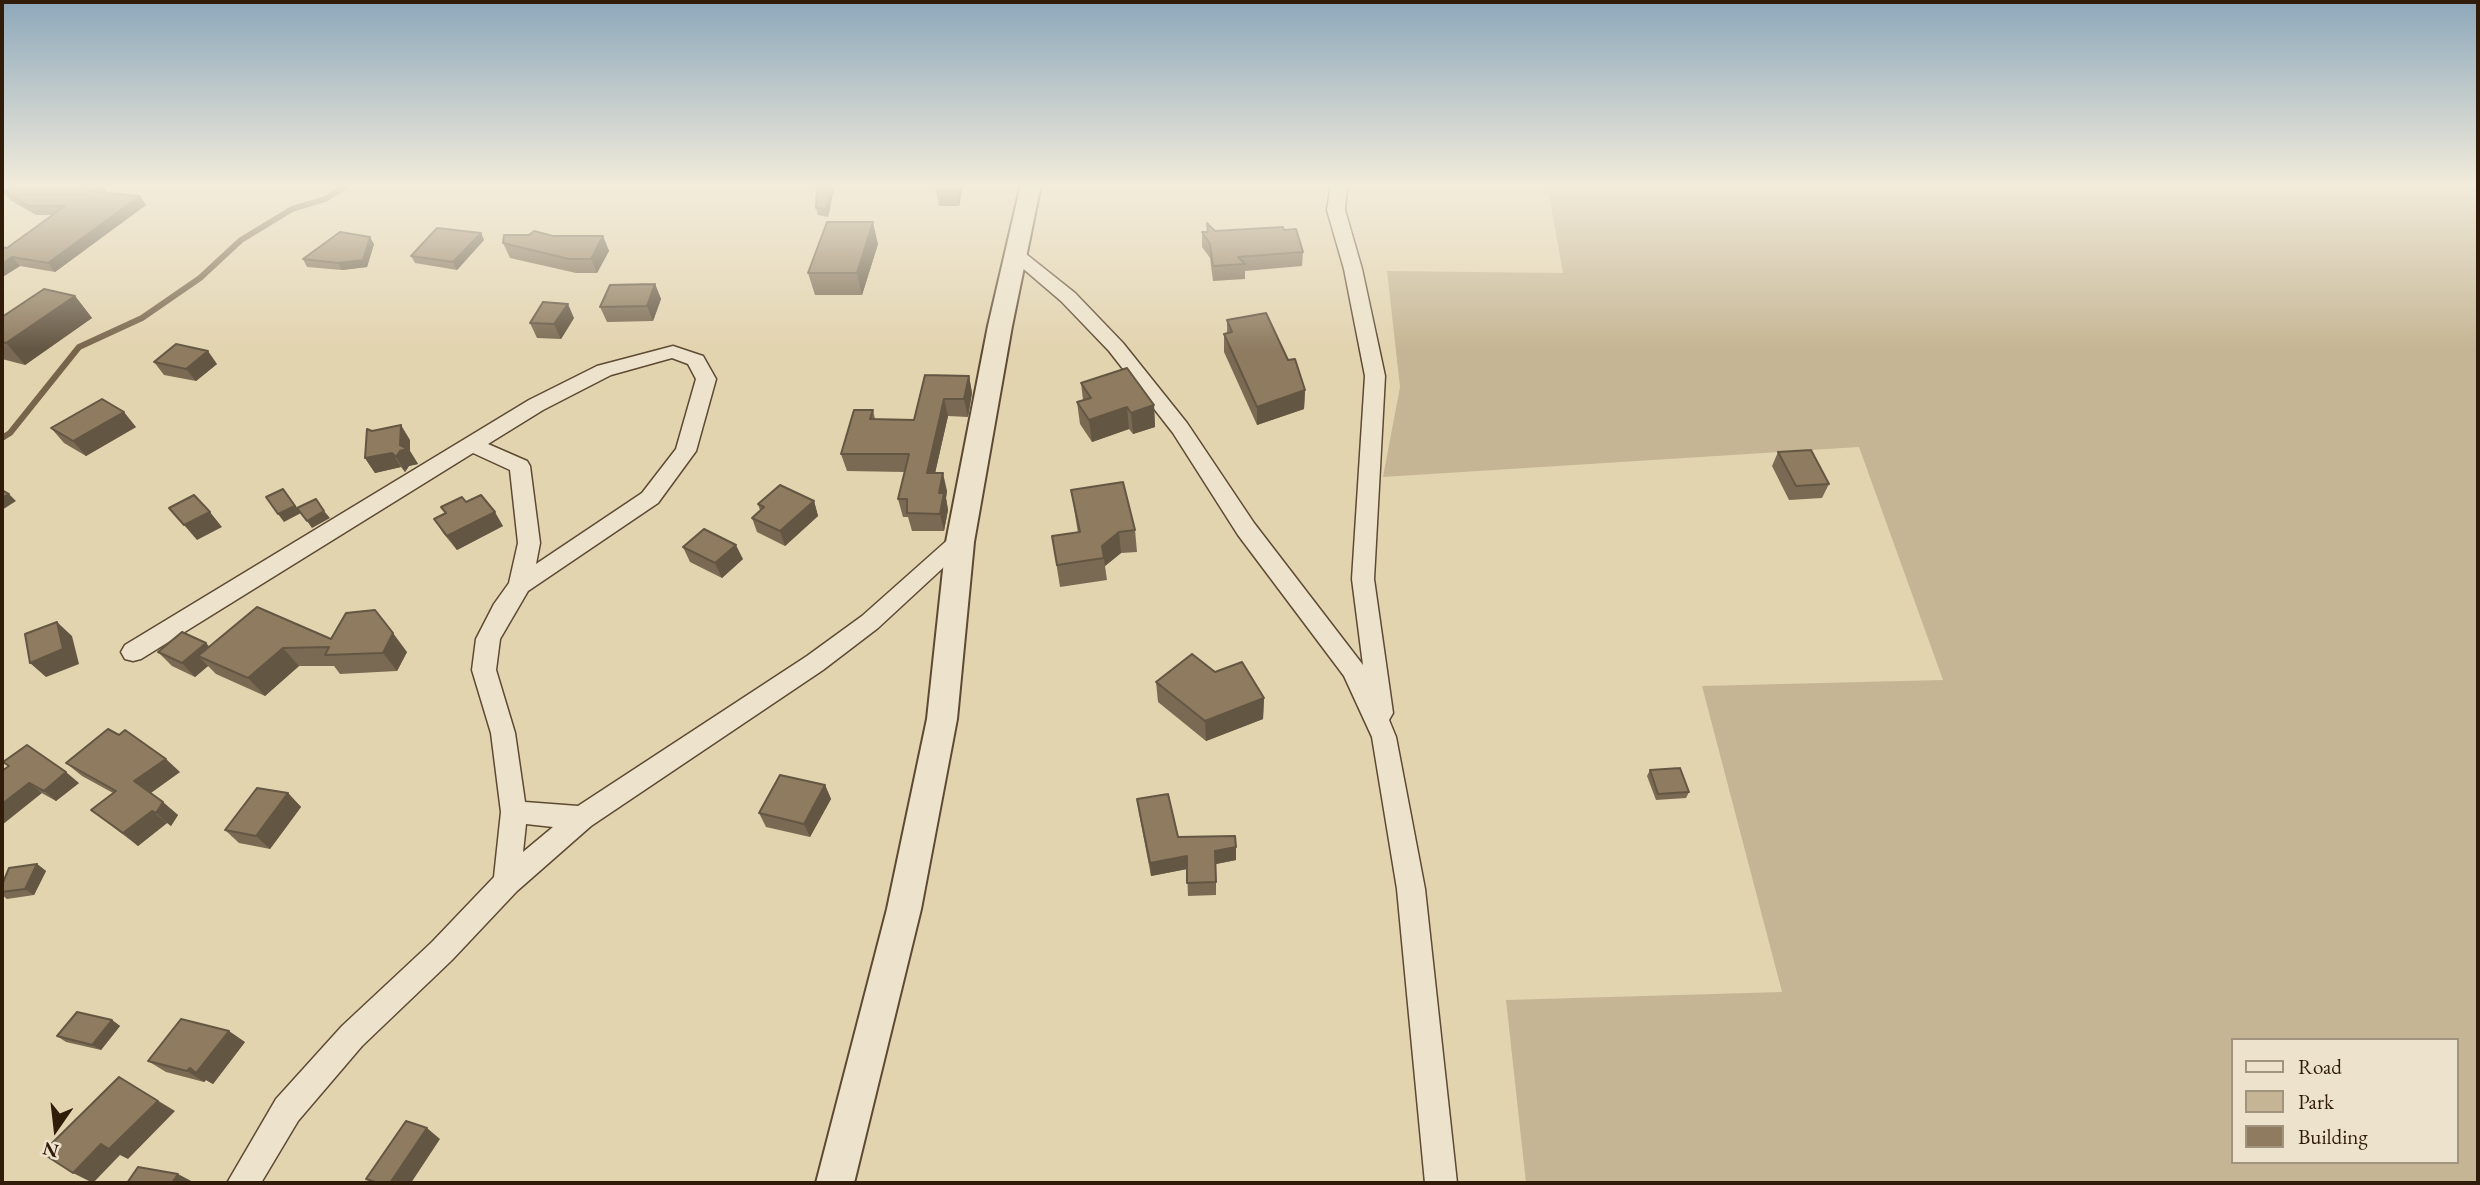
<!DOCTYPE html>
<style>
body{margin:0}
#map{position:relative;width:2480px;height:1185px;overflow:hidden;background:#e3d4b0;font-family:"EB Garamond",serif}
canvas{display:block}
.frame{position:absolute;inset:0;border:4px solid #311b09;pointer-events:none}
.legend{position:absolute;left:2231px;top:1038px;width:228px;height:126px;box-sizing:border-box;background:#ede3cc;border:2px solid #a2937e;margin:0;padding:9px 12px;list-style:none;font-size:21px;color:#311b09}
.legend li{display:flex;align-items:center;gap:14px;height:35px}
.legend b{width:35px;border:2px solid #a2937e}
.north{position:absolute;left:21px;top:1094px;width:70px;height:70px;-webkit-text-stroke:5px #ede3cc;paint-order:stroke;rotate:194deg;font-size:19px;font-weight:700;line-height:28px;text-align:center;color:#311b09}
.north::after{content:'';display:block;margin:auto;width:24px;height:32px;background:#311b09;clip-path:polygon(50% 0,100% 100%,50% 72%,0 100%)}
</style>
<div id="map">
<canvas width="2480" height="1185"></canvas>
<div class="frame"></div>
<ul class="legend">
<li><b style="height:9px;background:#ede3cc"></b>Road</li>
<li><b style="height:19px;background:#c5b594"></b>Park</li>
<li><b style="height:19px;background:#8e7b60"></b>Building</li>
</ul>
<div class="north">N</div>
</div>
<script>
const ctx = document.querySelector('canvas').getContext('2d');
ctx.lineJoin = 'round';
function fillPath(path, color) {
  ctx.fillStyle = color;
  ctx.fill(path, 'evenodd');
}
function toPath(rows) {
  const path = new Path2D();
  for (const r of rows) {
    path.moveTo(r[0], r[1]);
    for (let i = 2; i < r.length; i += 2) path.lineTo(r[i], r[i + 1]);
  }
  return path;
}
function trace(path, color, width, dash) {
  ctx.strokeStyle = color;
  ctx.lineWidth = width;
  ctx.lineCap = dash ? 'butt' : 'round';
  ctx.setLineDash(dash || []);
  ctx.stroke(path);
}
fillPath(toPath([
 [1547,184,2478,184,2478,1183,1526,1183,1506,1000,1782,992,1702,686,1943,680,1859,447,1383,477,1400,387,1387,271,1563,273],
 [2233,1040,2457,1040,2457,1162,2233,1162]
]), '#c5b594');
trace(toPath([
 [2,438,10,433,79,347,142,318,200,278,241,240,292,209,325,199,345,187,337,184]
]), '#77644b', 6);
const minor = toPath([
 [1331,184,1347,184,1345,210,1362,269,1385,376,1374,579,1393,713,1389,720,1396,737,1425,889,1457,1183,1425,1183,1397,889,1372,737,1344,676,1238,535,1173,433,1109,351,1061,301,1006,254,1009,250,1021,250,1075,293,1123,343,1187,423,1254,523,1363,665,1352,579,1365,376,1344,269,1327,210,1331,184],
 [673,346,703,356,716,379,696,451,658,503,528,591,500,639,496,670,515,733,525,802,578,806,807,656,862,616,952,536,960,534,968,536,971,542,878,628,823,670,591,826,517,891,452,960,362,1046,298,1121,261,1183,227,1183,276,1099,342,1026,432,942,494,877,501,812,491,733,472,670,476,639,494,604,509,583,518,543,510,470,473,453,141,659,133,661,125,659,121,652,125,645,529,400,597,366,673,346],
 [672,358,688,364,696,379,676,449,642,493,536,564,540,543,530,466,527,461,488,444,543,410,611,375,672,358],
 [526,824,553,827,523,852,526,824]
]);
const tertiary = toPath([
 [1021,184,1041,184,1012,326,974,542,957,719,921,909,854,1183,816,1183,887,909,927,719,946,542,988,326,1021,184]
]);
trace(minor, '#5e4933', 3);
trace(tertiary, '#5e4933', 4);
fillPath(minor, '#ede3cc');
fillPath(tertiary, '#ede3cc');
fillPath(toPath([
 [817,184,835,184,828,217,818,215,816,208],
 [938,184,962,184,963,187,959,206,939,206,936,191],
 [3,191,107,191,105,193,140,196,146,205,55,272,20,266,4,276,2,276,2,247,7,248,52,215,36,215,10,200],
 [1207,223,1215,231,1284,230,1303,252,1302,266,1245,271,1245,279,1213,281,1210,258,1202,247,1202,232,1207,232],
 [481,233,484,240,457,270,415,263,411,256],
 [553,236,603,236,609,251,597,273,576,273,510,258,503,243],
 [374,244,367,267,342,270,307,267,303,259],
 [878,244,862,295,815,295,808,273],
 [655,284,661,299,653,321,607,322,600,307],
 [75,296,92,318,25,365,2,359,2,317],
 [574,318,561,339,537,338,530,323],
 [1227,320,1288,360,1305,390,1304,409,1257,425,1224,352,1224,334,1227,333],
 [154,362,217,364,196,381,164,375],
 [969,376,972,393,968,417,948,416,935,473,947,491,946,498,948,510,944,531,912,531,908,517,903,517,898,499,905,472,847,471,841,454,873,410,875,419,914,420],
 [1081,383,1154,405,1155,427,1133,434,1129,429,1092,442,1080,424,1077,402,1083,400],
 [136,427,86,456,64,443,51,428],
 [372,431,410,440,410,451,418,464,409,466,405,472,401,467,375,473,365,458],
 [1778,452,1829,484,1822,498,1789,500,1772,466],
 [1071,490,1135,530,1137,552,1121,553,1105,566,1107,580,1060,587,1052,536,1078,533],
 [814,501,818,516,785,546,757,532,752,518,760,510,758,504],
 [466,502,503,526,457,550,443,533,434,519,445,513,441,507],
 [683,547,743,559,722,578,690,562],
 [331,639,407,652,397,671,340,674,334,666,299,666,265,696,216,674,208,666,195,677,172,666,158,652,206,643,209,647],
 [1156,682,1264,698,1263,719,1206,741,1158,702],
 [66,763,180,772,151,793,178,815,171,826,167,823,138,846,91,810,113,793,82,776],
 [1650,770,1689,792,1686,798,1656,800,1647,776],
 [2,771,79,783,56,801],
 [825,785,831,799,810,837,766,827,759,813],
 [288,793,301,807,270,849,239,843,225,830],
 [1137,799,1178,837,1236,860,1216,864,1216,895,1188,896,1187,869,1151,876,1139,813],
 [37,864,46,871,34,895,7,899,2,895,2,885],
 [112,1020,120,1026,101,1050,66,1042,57,1036],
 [245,1042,213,1084,206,1080,204,1082,166,1072,148,1061]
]), '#7a6a53');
fillPath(toPath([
 [98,184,102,184,107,191,94,200,87,191],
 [832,184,835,184,828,217,826,209],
 [958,184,962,184,963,187,959,206,957,191],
 [140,196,146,205,55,272,48,263],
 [873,222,878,244,862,295,857,273],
 [481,233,484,240,457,270,453,262],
 [603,236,609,251,597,273,591,259],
 [370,237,374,244,367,267,342,270,338,263],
 [12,257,20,266,4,276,2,273,2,264],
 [655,284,661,299,653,321,647,306],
 [75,296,92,318,25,365,6,343],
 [568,304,574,318,561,339,554,324],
 [208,351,217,364,196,381,186,369],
 [969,376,972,393,968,417,964,399],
 [1305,390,1304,409,1257,425,1257,407],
 [944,399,948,416,931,491,927,473],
 [1154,405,1155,427,1133,434,1131,413],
 [1127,407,1129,429,1092,442,1089,420],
 [124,412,136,427,86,456,73,441],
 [401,425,410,440,410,451,418,464,409,466,405,472,396,457,400,445],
 [392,453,401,467,375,473,365,458],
 [943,473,947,491,946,498,948,510,944,531,940,514,939,493],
 [283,489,301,513,284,522,278,514],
 [9,494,16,501,2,510,2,498],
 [814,501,818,516,785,546,780,531],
 [324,511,330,518,312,528,307,521],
 [210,512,222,527,197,540,184,525],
 [495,512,503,526,457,550,447,536],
 [1119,532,1121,553,1105,566,1102,546],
 [736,545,743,559,722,578,715,563],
 [57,622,72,636,79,664,46,677,30,663],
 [393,633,407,652,397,671,383,653],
 [206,643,219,657,198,656,208,666,195,677,182,663],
 [283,648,299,666,265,696,248,678],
 [1264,698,1263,719,1206,741,1205,721],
 [166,759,180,772,149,794,134,781],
 [66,772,79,783,56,801,44,791],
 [29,783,42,793,2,825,2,804],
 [825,785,831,799,810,837,804,824],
 [288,793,301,807,270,849,256,836],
 [163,802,178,815,171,826,156,813],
 [152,811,167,823,138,846,123,833],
 [1236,847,1236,860,1216,864,1216,895,1215,851],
 [1187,856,1187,869,1151,876,1150,863],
 [37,864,46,871,34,895,25,889],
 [112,1020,120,1026,101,1050,92,1045],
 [229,1031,245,1042,213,1084,206,1080,204,1082,187,1071],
 [119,1077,175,1111,128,1159,120,1155,93,1183,73,1173],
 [427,1128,440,1139,411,1183,390,1183],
 [178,1174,195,1183,172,1183]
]), '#635643');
const building = toPath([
 [22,184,98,184,87,191,140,196,48,263,12,257,2,264,2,247,7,248,65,206,29,206,3,191,22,184],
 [817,184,832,184,826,209,816,208,817,184],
 [938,184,958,184,957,191,936,191,938,184],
 [827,222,873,222,857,273,808,273,827,222],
 [1207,223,1215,231,1283,227,1284,230,1296,229,1303,252,1238,257,1245,264,1213,266,1210,244,1202,232,1208,232,1207,223],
 [437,228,481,233,453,262,411,256,437,228],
 [534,231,553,236,603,236,591,259,569,259,503,243,504,235,529,235,534,231],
 [340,232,370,237,363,260,338,263,303,259,340,232],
 [655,284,647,306,600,307,610,285,655,284],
 [44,289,75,296,6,343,2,342,2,317,44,289],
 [543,302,568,304,554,324,530,323,543,302],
 [1266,313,1288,360,1295,359,1305,390,1257,407,1224,334,1232,332,1227,320,1266,313],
 [176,344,208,351,186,369,154,362,176,344],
 [1127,368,1154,405,1131,413,1127,407,1089,420,1077,402,1091,398,1081,383,1127,368],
 [925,375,969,376,964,399,944,399,927,473,943,473,939,493,944,493,940,514,907,513,907,499,898,499,909,454,841,454,854,410,873,410,870,419,914,420,925,375],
 [102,399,124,412,73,441,51,428,102,399],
 [401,425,400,445,408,449,400,451,396,457,392,453,365,458,367,429,372,431,401,425],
 [1811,450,1829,484,1796,486,1778,452,1811,450],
 [1123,482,1135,530,1119,532,1102,546,1104,558,1057,565,1052,536,1080,532,1071,490,1123,482],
 [780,485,814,501,780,531,752,518,764,507,758,504,780,485],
 [283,489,295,506,278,514,266,497,283,489],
 [2,490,9,494,2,498,2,490],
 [194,495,210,512,184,525,169,508,194,495],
 [481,495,495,512,447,536,434,519,446,513,441,507,462,497,466,502,481,495],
 [316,499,324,511,307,521,297,508,316,499],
 [704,529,736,545,715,563,683,547,704,529],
 [257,607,331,639,346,613,375,610,393,633,383,653,325,655,329,647,283,648,248,678,198,656,257,607],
 [57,622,63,649,30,663,25,634,57,622],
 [182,632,206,643,182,663,158,652,182,632],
 [1192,654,1215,672,1242,662,1264,698,1205,721,1156,682,1192,654],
 [108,729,119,735,125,730,166,759,134,781,163,802,156,813,152,811,123,833,91,810,116,791,66,763,108,729],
 [27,745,66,772,44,791,29,783,2,804,2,771,9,766,3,762,27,745],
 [1680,768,1689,792,1658,794,1650,770,1680,768],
 [780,775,825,785,804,824,759,813,780,775],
 [257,788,288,793,256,836,225,830,257,788],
 [1168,794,1178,837,1235,836,1236,847,1215,851,1216,882,1187,883,1187,856,1150,863,1137,799,1168,794],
 [37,864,25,889,2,892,2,885,9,868,37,864],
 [77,1012,112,1020,92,1045,57,1036,77,1012],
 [181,1019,229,1031,196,1073,190,1068,187,1071,148,1061,181,1019],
 [119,1077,158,1101,109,1149,101,1144,73,1173,42,1153,119,1077],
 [406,1121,427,1128,390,1183,378,1183,366,1179,406,1121],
 [138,1167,178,1174,172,1183,127,1183,138,1167]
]);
fillPath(building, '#8e7b60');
trace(building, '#635643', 2);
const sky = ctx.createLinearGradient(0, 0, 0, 350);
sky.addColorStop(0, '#8da8bb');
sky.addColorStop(0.53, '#f2ecdb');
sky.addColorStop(1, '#f2ecdb00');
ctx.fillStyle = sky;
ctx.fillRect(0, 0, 2480, 350);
</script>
